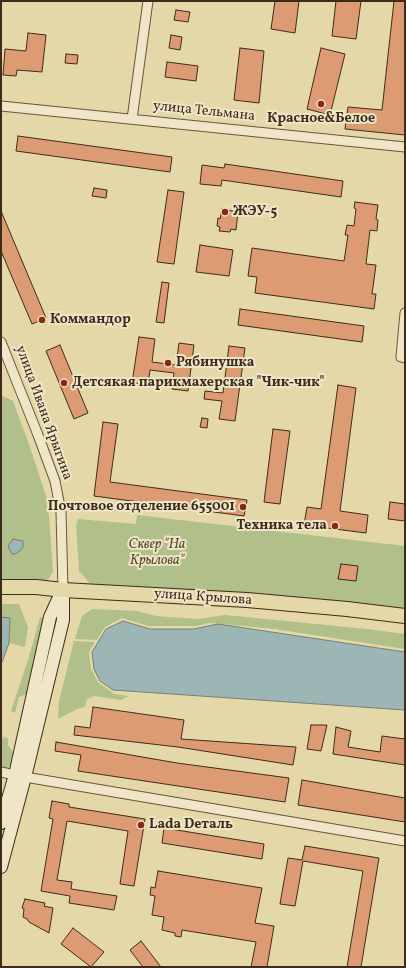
<!DOCTYPE html>
<meta charset="utf-8">
<style>
body{margin:0}
#map{position:relative;width:406px;height:968px;overflow:hidden;background:#e5d8a8;font-family:Vollkorn,serif}
canvas{display:block}
.frame{position:absolute;inset:0;border:2px solid #3f2b1b;pointer-events:none}
</style>
<div id="map">
<canvas width="406" height="968"></canvas>
<div class="frame"></div>
</div>
<script>
const ctx = document.querySelector('canvas').getContext('2d');
ctx.lineJoin = 'round';
function fillPath(path, color) {
  ctx.fillStyle = color;
  ctx.fill(path, 'evenodd');
}
function toPath(rows) {
  const path = new Path2D();
  for (const r of rows) {
    path.moveTo(r[0], r[1]);
    for (let i = 2; i < r.length; i += 2) path.lineTo(r[i], r[i + 1]);
  }
  return path;
}
function trace(path, color, width, dash) {
  ctx.strokeStyle = color;
  ctx.lineWidth = width;
  ctx.lineCap = dash ? 'butt' : 'round';
  ctx.setLineDash(dash || []);
  ctx.stroke(path);
}
function label(font, color, halo, rows, align = 'center') {
  ctx.font = font + ' Vollkorn,serif';
  ctx.lineWidth = 4;
  ctx.setLineDash([]);
  ctx.textBaseline = 'middle';
  ctx.strokeStyle = halo;
  ctx.fillStyle = color;
  for (const [text, x, y, turn = 0] of rows) {
    ctx.save();
    ctx.translate(x, y);
    ctx.rotate((+turn || 0) * Math.PI / 180);
    ctx.textAlign = isNaN(turn) ? turn : align;
    if (halo) ctx.strokeText(text, 0, 0);
    ctx.fillText(text, 0, 0);
    ctx.restore();
  }
}
fillPath(toPath([
 [1,395,13,401,30,447,46,496,49,516,53,571,49,579,41,582,1,581],
 [137,515,405,546,405,610,91,585,79,571,76,525,78,519,136,524],
 [1,604,19,604,28,627,25,647,9,643,10,618,1,617],
 [92,609,137,611,156,616,198,619,225,615,367,629,405,634,405,649,274,629,224,624,209,623,197,626,148,626,122,618,105,627,97,640,75,639,82,616],
 [40,617,46,618,29,693,19,697,15,713,11,711,28,660],
 [74,641,95,642,89,652,91,669,98,682,114,694,129,696,121,700,94,696,87,699,85,707,77,709,58,719,59,701],
 [3,737,8,738,8,745,13,752,10,766,5,769,1,769,1,742]
]), '#b1bf8a');
const water = toPath([
 [13,539,23,541,23,547,21,550,15,554,12,554,8,546,13,539],
 [1,617,10,618,9,643,1,665,1,617],
 [123,621,150,629,194,629,218,624,405,652,405,710,113,690,100,681,94,669,92,652,106,629,123,621]
]);
fillPath(water, '#9cb6b5');
trace(water, '#777e77', 1);
const building = toPath([
 [275,1,299,1,295,33,271,29,275,1],
 [336,1,361,1,356,39,332,36,336,1],
 [394,1,405,1,405,135,345,129,348,107,382,110,394,1],
 [176,10,190,12,188,22,174,20,176,10],
 [28,33,46,35,42,72,17,70,16,76,3,75,5,49,26,51,28,33],
 [171,35,182,37,180,50,169,48,171,35],
 [240,48,264,51,259,103,234,100,240,48],
 [321,48,345,54,330,115,307,109,321,48],
 [66,54,78,55,77,64,65,63,66,54],
 [167,62,198,66,196,81,165,77,167,62],
 [18,136,172,157,170,172,16,151,18,136],
 [225,164,343,181,341,197,222,180,221,186,200,184,202,165,224,168,225,164],
 [94,188,107,190,106,198,92,196,94,188],
 [168,190,184,192,174,264,157,262,168,190],
 [355,202,378,205,376,219,378,220,377,231,370,230,366,264,376,265,372,294,376,294,374,309,255,293,257,277,248,276,252,248,344,261,348,235,345,235,347,225,354,226,356,209,354,208,355,202],
 [222,209,238,212,236,230,231,229,230,232,219,231,220,227,217,226,218,218,220,219,222,209],
 [1,211,46,318,32,324,1,251,1,211],
 [200,245,233,250,229,276,196,272,200,245],
 [162,282,169,283,164,323,156,322,162,282],
 [240,309,364,326,362,342,238,325,240,309],
 [139,337,155,339,152,362,176,365,179,343,194,345,188,391,172,389,174,373,150,370,148,385,132,383,139,337],
 [60,345,88,413,74,419,46,351,60,345],
 [229,346,245,348,235,421,219,419,222,401,204,399,205,391,223,393,229,346],
 [338,385,356,388,340,511,368,515,366,533,304,525,307,507,321,509,338,385],
 [202,418,208,419,207,428,200,427,202,418],
 [103,422,118,424,110,482,247,500,244,516,94,496,103,422],
 [273,429,290,431,280,504,264,502,273,429],
 [390,502,405,504,405,521,388,519,390,502],
 [341,564,358,566,356,581,338,579,341,564],
 [93,707,184,720,181,739,296,747,293,765,178,747,74,735,75,726,90,728,93,707],
 [311,725,327,725,321,751,307,749,311,725],
 [336,727,351,731,348,747,380,752,382,736,405,739,405,765,333,754,336,727],
 [56,742,177,763,289,778,285,802,78,771,81,755,55,751,56,742],
 [302,780,405,798,405,822,298,805,302,780],
 [52,801,69,804,69,807,145,819,134,886,120,884,128,831,67,821,57,880,72,882,71,889,117,896,114,910,69,903,70,896,41,891,53,819,49,818,52,801],
 [164,828,264,844,262,859,162,843,164,828],
 [305,846,379,858,361,967,347,967,363,871,303,861,295,906,280,904,288,858,302,860,305,846],
 [158,871,262,888,255,923,274,926,267,967,251,967,256,942,182,930,181,937,175,936,175,933,162,930,164,917,152,915,155,896,150,895,151,887,155,888,158,871],
 [25,899,45,903,44,906,53,908,49,933,29,922,27,919,23,917,24,909,22,908,25,899],
 [73,928,104,952,91,967,61,944,73,928],
 [141,941,161,967,143,967,130,950,141,941]
]);
fillPath(building, '#dd9b74');
trace(building, '#3f2b1b', 1);
const street = toPath([
 [1,106,405,147],
 [132,119,148,1],
 [405,313,401,357,405,358],
 [1,342,38,435,55,481,61,512,63,590],
 [1,772,15,775],
 [25,777,405,841]
]);
const secondary = toPath([
 [1,823,15,775,50,617,61,593],
 [1,867,25,777,63,620,63,590]
]);
const primary = toPath([
 [1,587,36,587,63,590,247,600,347,609,405,616]
]);
trace(street, '#68563e', 11);
trace(secondary, '#3f2b1b', 14);
trace(primary, '#3f2b1b', 16);
trace(street, '#eee6c6', 9);
trace(secondary, '#eee6c6', 12);
trace(primary, '#e5d8a8', 14);
for (const [x, y, r, color] of [
 [321,104,4,"#8f2418"],
 [225,212,4,"#8f2418"],
 [42,320,4,"#8f2418"],
 [168,363,4,"#8f2418"],
 [64,383,4,"#8f2418"],
 [243,507,4,"#8f2418"],
 [335,526,4,"#8f2418"],
 [141,825,4,"#8f2418"]
]) {
  const dot = new Path2D();
  dot.arc(x, y, r, 0, 2 * Math.PI);
  ctx.fillStyle = color;
  ctx.fill(dot);
  trace(dot, '#eee6c6', 1.5);
}
label('14px', '#3f2b1b', '#eee6c6', [
 ["улица Тельмана",204,112,6],
 ["улица Ивана Ярыгина",43,413,70],
 ["улица Крылова",203,598,4]
]);
label('bold 14px', '#3f2b1b', '#eee6c6', [
 ["Красное&Белое",321,119,"center"],
 ["ЖЭУ-5",233,212],
 ["Коммандор",50,320],
 ["Рябинушка",176,363],
 ["Детсякая парикмахерская \"Чик-чик\"",72,383],
 ["Почтовое отделение 655001",235,507,"right"],
 ["Техника тела",327,526,"right"],
 ["Lada Dеталь",149,825]
], 'left');
label('italic 14px', '#564931', '#eee6c6', [
 ["Сквер \"На",157,545],
 ["Крылова\"",157,561]
]);
</script>
